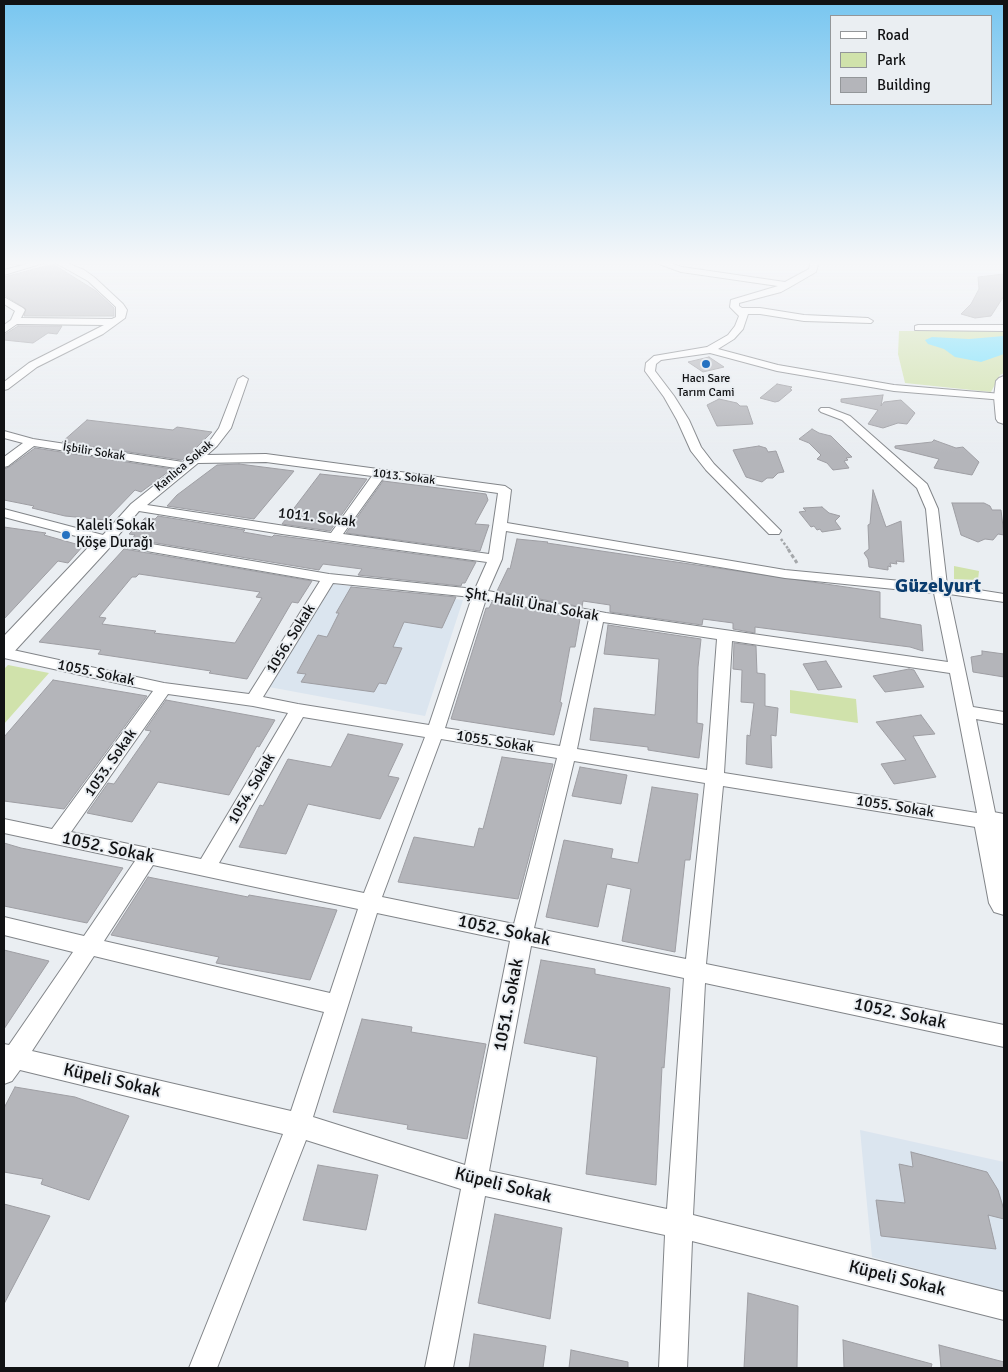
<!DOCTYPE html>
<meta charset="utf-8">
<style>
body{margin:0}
#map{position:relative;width:1008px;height:1372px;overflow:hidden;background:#eaeef2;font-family:Signika,sans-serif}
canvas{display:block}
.frame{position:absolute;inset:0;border:5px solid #111214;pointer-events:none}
.legend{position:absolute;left:830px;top:15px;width:162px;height:90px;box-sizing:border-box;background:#eaeef2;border:1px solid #939699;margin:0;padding:6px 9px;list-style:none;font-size:15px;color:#111214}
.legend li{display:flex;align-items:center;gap:10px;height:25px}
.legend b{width:25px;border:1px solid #939699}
</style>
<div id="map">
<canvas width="1008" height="1372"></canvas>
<div class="frame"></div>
<ul class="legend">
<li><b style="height:6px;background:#fff"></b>Road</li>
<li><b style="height:14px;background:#d0e2ab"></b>Park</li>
<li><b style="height:14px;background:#b4b5ba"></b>Building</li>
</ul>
</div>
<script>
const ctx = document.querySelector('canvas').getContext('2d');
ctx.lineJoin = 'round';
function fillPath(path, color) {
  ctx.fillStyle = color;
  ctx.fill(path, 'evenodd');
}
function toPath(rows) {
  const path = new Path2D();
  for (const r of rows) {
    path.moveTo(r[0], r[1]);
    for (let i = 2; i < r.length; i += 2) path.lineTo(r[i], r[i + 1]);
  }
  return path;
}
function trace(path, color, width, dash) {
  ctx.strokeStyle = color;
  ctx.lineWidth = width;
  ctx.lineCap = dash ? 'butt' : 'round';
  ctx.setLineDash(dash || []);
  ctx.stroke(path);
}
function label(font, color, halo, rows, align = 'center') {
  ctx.font = font + ' Signika,sans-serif';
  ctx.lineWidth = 4;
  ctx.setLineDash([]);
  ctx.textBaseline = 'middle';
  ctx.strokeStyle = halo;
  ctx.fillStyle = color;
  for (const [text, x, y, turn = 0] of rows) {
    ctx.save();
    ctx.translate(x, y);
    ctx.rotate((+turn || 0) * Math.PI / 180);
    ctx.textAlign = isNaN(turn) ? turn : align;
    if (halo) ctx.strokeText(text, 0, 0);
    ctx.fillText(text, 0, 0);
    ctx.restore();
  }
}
fillPath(toPath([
 [333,584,463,600,425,716,269,687],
 [860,1130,1004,1162,1004,1292,872,1257]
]), '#dbe5ef');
fillPath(toPath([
 [899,331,1004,331,1004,373,1000,375,991,392,905,383,898,354],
 [954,566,979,571,978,580,954,579],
 [8,665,49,673,4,724,4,669],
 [790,690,856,699,858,723,790,713]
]), '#d0e2ab');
fillPath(toPath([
 [1004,336,1004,354,981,362,955,357,944,349,928,344,925,340,932,337,969,339]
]), '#70e0fd');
const building = toPath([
 [53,264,96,291,114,308,114,316,24,316,26,309,4,295,4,277,53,264],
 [1004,274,1004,296,991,316,975,318,961,314,971,304,979,289,978,277,1004,274],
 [18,326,62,326,57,334,48,333,33,343,4,340,4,335,18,326],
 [709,357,724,367,703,372,688,362,709,357],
 [777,384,792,387,790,389,792,390,779,401,775,402,760,398,777,384],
 [883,395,881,406,884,402,901,400,915,413,907,424,898,423,883,428,868,424,878,410,841,402,841,399,883,395],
 [719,399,737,403,740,406,747,406,753,424,717,426,707,405,719,399],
 [87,420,173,430,177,427,212,432,196,448,197,449,182,460,62,442,87,420],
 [812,429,819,433,831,436,852,457,846,458,848,460,844,461,849,468,833,470,827,463,817,459,821,455,809,443,799,439,812,429],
 [934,440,956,448,963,447,979,462,972,475,934,468,939,459,895,448,895,446,932,442,934,440],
 [759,446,766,448,768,452,776,451,784,472,778,473,773,478,767,478,762,482,746,477,733,450,759,446],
 [35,448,172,469,141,492,135,490,106,520,65,516,32,508,34,506,4,500,4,469,9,467,35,448],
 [239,464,294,471,254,519,167,506,177,495,217,465,239,464],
 [320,474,367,479,330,531,282,524,320,474],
 [383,481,486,494,488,500,475,524,489,525,480,551,346,533,383,481],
 [873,490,886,527,901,521,904,562,896,561,897,564,890,563,891,567,888,566,888,570,869,567,868,559,864,553,869,549,868,525,870,524,873,490],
 [952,503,984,503,990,506,992,510,1001,510,1004,535,998,534,993,540,985,539,978,542,961,535,952,503],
 [822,507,829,513,840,516,835,521,841,529,822,532,820,529,817,530,814,526,811,527,799,512,806,511,803,508,822,507],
 [158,516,245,530,243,532,272,537,274,535,476,562,465,583,462,583,461,586,358,575,362,569,323,564,319,570,132,539,135,535,129,534,145,518,155,519,158,516],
 [4,527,46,533,44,535,83,546,68,563,58,561,4,619,4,527],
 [517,539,548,542,547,543,880,592,880,618,921,625,923,651,910,647,755,627,755,633,733,629,733,623,703,619,702,625,610,612,610,605,583,601,582,607,497,591,508,568,510,569,517,539],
 [124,549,312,581,298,603,292,602,247,679,209,673,211,671,98,654,101,650,39,642,124,549],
 [139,574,260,592,256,597,262,598,235,643,154,633,156,631,102,624,106,618,99,617,132,577,136,577,139,574],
 [351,587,456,597,442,628,404,622,393,647,402,648,386,684,379,683,374,692,301,682,306,674,297,673,318,635,327,637,339,613,336,613,351,587],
 [492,602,580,619,575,647,570,647,560,702,562,703,554,735,451,719,486,608,489,608,492,602],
 [608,625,701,639,698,667,697,723,703,724,699,758,648,750,648,747,590,740,594,708,655,715,659,659,604,654,608,625],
 [734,643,756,646,757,673,765,674,765,706,778,708,776,736,771,735,772,768,746,764,747,735,750,736,754,703,741,702,742,670,733,669,734,643],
 [982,651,1004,654,1004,677,973,672,971,657,982,655,982,651],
 [826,661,842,687,818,690,803,664,826,661],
 [909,669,914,670,924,687,885,692,873,676,909,669],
 [53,680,147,696,64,809,4,801,4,737,53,680],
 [166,700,275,720,259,747,257,746,229,795,158,782,132,822,87,813,108,783,114,784,151,731,145,730,166,700],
 [921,715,935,734,913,736,936,777,894,784,881,764,906,760,876,722,921,715],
 [348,734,403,744,388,776,399,778,380,819,308,804,286,854,239,847,260,805,263,806,288,759,331,767,348,734],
 [502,757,553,764,518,899,398,882,414,837,474,847,479,828,483,829,502,757],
 [580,767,627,775,621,804,572,796,580,767],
 [652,787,698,794,690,860,685,860,675,952,622,941,631,889,607,884,598,927,546,917,564,840,613,849,611,858,638,863,652,787],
 [4,843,21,848,123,868,87,923,4,906,4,843],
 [148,877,248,897,249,895,337,910,310,980,216,963,219,957,111,935,148,877],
 [4,950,49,961,4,1029,4,950],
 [541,960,595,969,595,974,670,988,664,1068,662,1067,656,1185,586,1174,597,1057,524,1043,541,960],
 [362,1019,412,1027,411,1032,486,1044,467,1139,407,1129,408,1125,333,1112,362,1019],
 [15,1087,75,1097,129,1116,89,1200,41,1184,43,1179,4,1172,4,1108,15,1087],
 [911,1152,987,1172,998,1190,1004,1210,1004,1219,988,1215,996,1249,881,1236,876,1200,905,1203,899,1164,913,1167,911,1152],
 [318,1165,378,1175,366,1230,303,1220,318,1165],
 [4,1204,50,1216,4,1304,4,1204],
 [495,1214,562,1228,550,1319,478,1303,495,1214],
 [748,1293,798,1306,797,1368,744,1368,748,1293],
 [474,1334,546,1346,543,1368,469,1368,474,1334],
 [843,1340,932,1364,931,1368,844,1368,843,1340],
 [939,1345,1004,1362,1004,1368,941,1368,939,1345],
 [571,1350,628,1362,628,1368,569,1368,571,1350]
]);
fillPath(building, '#b4b5ba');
trace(building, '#9e9ea3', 1);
const street = toPath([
 [38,261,50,261,4,275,4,270,38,261],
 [52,261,62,261,84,270,94,277,123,304,127,310,125,318,103,334,37,367,8,389,4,390,4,382,29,363,104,325,17,324,4,333,4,325,11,320,15,311,4,304,4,297,23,308,25,310,21,318,112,319,116,317,116,307,88,281,52,261],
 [651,261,663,261,682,267,785,282,809,269,811,261,819,261,816,272,790,287,781,292,739,303,739,306,742,308,760,308,804,315,868,318,873,321,871,323,804,321,760,314,748,314,743,329,734,339,718,349,778,365,894,385,1002,394,1004,394,1004,400,894,391,777,371,710,353,661,360,656,364,655,371,674,396,689,420,701,447,714,464,781,531,779,534,769,534,706,470,691,451,677,420,664,397,645,371,646,363,654,356,707,347,728,335,735,326,739,316,730,307,731,300,778,286,681,272,651,261],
 [918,325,1004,325,1004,331,915,330,915,326,918,325],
 [243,376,248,379,231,428,217,446,207,455,266,454,505,486,511,490,507,523,785,570,933,584,926,509,917,488,842,420,821,412,819,410,821,408,829,408,850,416,927,484,938,509,947,585,1004,594,1004,602,949,594,973,707,1004,712,1004,724,976,719,997,822,995,827,988,829,723,786,706,964,1004,1025,1004,1047,705,983,693,1215,1004,1292,1004,1320,692,1241,687,1368,659,1368,665,1235,485,1196,453,1368,425,1368,461,1189,306,1140,217,1368,189,1368,283,1134,20,1070,12,1081,4,1084,4,1044,9,1045,73,952,4,935,4,917,84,936,135,861,4,833,4,819,52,829,153,691,4,658,4,648,164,683,249,694,320,581,106,544,4,517,4,509,103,535,131,504,176,468,34,446,8,466,4,467,4,457,23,443,4,438,4,431,33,439,183,462,209,442,219,428,238,379,243,376],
 [266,462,372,476,331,533,147,505,198,463,266,462],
 [384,477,498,493,489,554,343,534,384,477],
 [139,511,282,534,487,562,475,589,329,574,116,538,139,511],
 [506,531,785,578,934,593,948,662,606,613,488,591,502,559,506,531],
 [333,583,472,597,429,725,298,704,263,697,333,583],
 [486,599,589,619,560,746,445,728,486,599],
 [603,622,717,639,707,770,577,749,603,622],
 [732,641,950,673,977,813,724,773,732,641],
 [168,694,253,706,288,713,201,859,71,832,168,694],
 [303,717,425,737,364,893,219,863,303,717],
 [441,739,557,758,514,924,382,897,441,739],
 [574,761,705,783,686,959,534,928,574,761],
 [153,865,358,909,330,993,104,941,153,865],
 [377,913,510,941,465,1165,313,1117,377,913],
 [531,946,684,978,667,1209,489,1171,531,946],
 [94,956,324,1012,291,1111,32,1051,94,956]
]);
const secondary = toPath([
 [1004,376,1004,424,998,422,996,419,994,397,996,381,999,378,1004,376],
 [106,534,113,536,116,540,113,544,12,654,4,656,4,636,99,536,106,534],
 [988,811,1004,814,1004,915,994,912,989,903,974,822,978,814,988,811]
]);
trace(street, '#828589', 2);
trace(secondary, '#828589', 2);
trace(toPath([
 [781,539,789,550]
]), '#a4a7aa', 2.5, [2.5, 2]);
trace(toPath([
 [788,549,797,563]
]), '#a4a7aa', 3, [4, 2.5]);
fillPath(street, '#fff');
fillPath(secondary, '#fff');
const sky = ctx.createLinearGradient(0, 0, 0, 453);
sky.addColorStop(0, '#78c6f0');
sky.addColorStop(0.58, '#f6f7f9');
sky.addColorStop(1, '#f6f7f900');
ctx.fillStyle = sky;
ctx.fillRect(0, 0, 1008, 453);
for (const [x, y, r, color] of [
 [706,364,5,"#2572c1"],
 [66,535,5,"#2572c1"]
]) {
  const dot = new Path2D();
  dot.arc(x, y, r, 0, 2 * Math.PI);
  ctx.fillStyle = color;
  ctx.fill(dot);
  trace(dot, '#eaeef2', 2);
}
label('12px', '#111214', '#eaeef2', [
 ["Hacı Sare",706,379],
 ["Tarım Cami",706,393]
]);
label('12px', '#111214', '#eaeef2', [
 ["İşbilir Sokak",94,452,9],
 ["Kanlıca Sokak",184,466,-40],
 ["1013. Sokak",404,477,7]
]);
label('15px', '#111214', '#eaeef2', [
 ["1011. Sokak",317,518,7],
 ["Şht. Halil Ünal Sokak",532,605,10],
 ["1056. Sokak",291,639,-58],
 ["1055. Sokak",96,673,12],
 ["1055. Sokak",495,742,9],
 ["1053. Sokak",111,763,-55],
 ["1054. Sokak",252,789,-60],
 ["1055. Sokak",895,807,9]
]);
label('15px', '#111214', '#eaeef2', [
 ["Kaleli Sokak",76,526],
 ["Köşe Durağı",76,543]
], 'left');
label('18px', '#111214', '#eaeef2', [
 ["1052. Sokak",108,848,12],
 ["1052. Sokak",504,931,12],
 ["1051. Sokak",509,1005,-79],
 ["1052. Sokak",900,1014,12],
 ["Küpeli Sokak",112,1081,13],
 ["Küpeli Sokak",503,1186,14],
 ["Küpeli Sokak",897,1279,14]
]);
label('bold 20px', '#0b3d6f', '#eaeef2', [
 ["Güzelyurt",938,587]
]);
</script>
